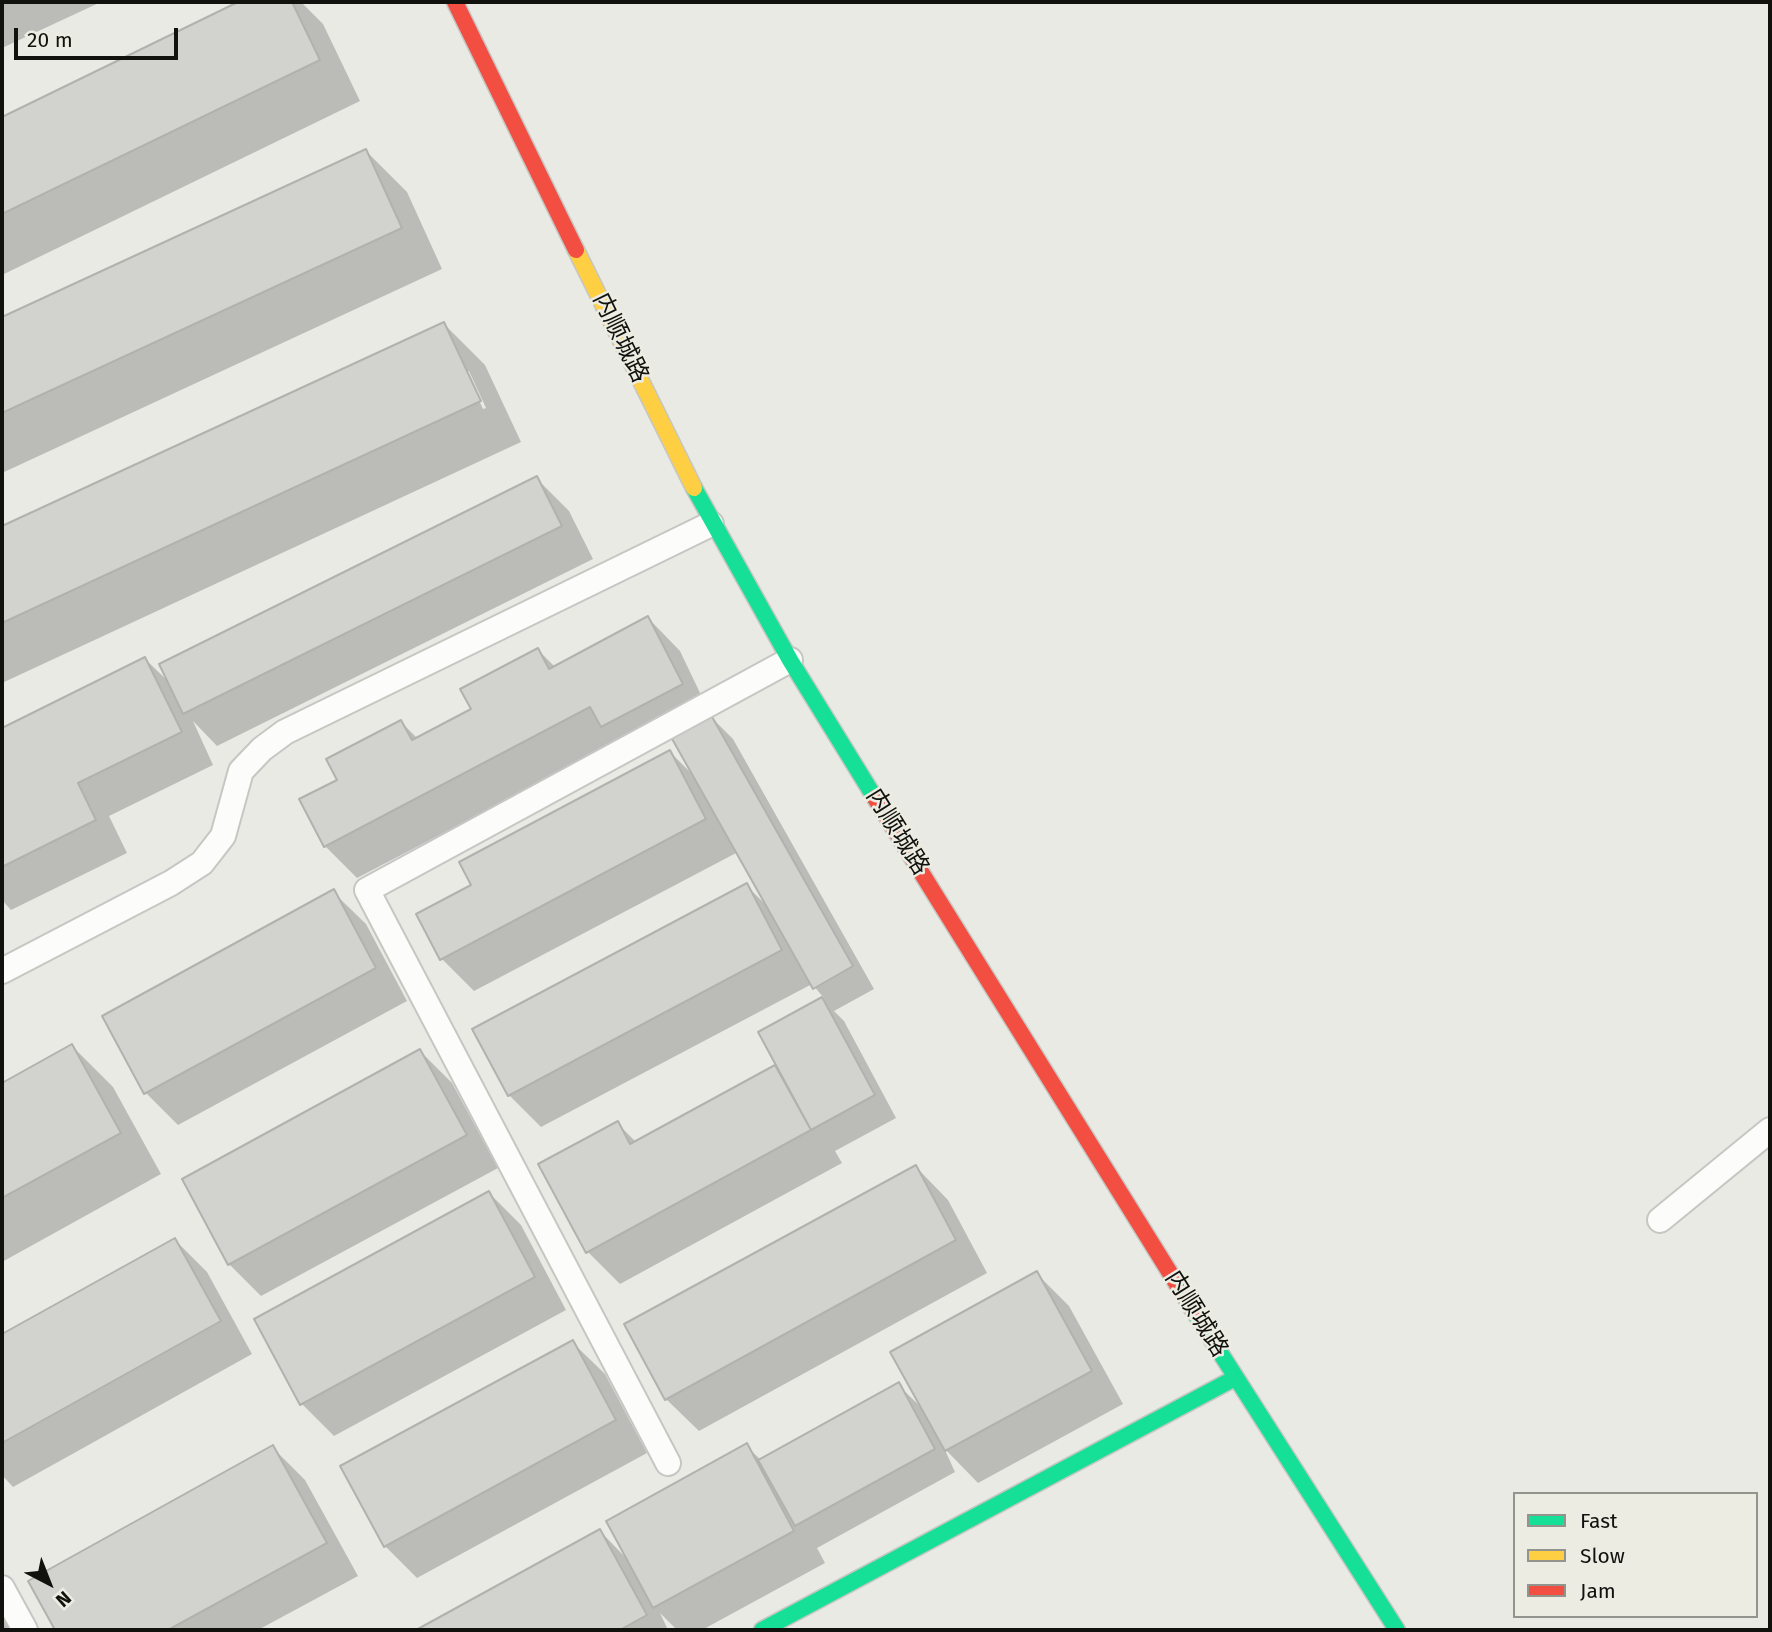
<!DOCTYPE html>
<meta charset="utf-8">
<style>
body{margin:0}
#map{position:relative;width:1772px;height:1632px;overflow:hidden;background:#eaeae5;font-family:"Fira Sans",sans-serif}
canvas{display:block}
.frame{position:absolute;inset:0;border:4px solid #11110e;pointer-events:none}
.legend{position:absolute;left:1513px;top:1492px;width:245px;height:126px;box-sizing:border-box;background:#ecece3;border:2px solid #94948e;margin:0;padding:9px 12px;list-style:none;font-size:21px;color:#11110e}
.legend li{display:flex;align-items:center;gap:14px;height:35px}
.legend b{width:35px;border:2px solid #94948e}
.north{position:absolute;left:14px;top:1548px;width:70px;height:70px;-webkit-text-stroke:5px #ecece3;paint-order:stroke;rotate:138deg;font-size:19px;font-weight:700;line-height:28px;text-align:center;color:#11110e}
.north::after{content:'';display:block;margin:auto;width:24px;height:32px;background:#11110e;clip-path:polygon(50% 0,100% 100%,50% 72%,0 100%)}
.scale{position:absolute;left:14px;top:28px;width:164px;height:32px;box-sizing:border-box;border:4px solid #11110e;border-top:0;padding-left:9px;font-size:21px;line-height:24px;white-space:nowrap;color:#11110e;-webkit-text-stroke:5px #ecece3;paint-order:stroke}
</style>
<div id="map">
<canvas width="1772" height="1632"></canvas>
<div class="frame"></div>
<ul class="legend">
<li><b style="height:9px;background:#16e098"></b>Fast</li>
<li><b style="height:9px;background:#ffcf43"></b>Slow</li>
<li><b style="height:9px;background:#f24e42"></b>Jam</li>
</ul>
<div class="north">N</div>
<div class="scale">20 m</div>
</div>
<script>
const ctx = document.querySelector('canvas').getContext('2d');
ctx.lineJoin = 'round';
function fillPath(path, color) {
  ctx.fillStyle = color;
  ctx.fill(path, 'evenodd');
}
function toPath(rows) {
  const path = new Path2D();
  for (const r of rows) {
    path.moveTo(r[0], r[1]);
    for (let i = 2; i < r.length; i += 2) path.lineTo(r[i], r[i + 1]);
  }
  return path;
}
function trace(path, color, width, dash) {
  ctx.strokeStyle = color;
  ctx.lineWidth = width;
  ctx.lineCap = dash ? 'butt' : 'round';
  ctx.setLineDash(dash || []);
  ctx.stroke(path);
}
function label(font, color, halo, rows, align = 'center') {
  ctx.font = font + ' "Fira Sans","Noto Sans SC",sans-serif';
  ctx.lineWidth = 5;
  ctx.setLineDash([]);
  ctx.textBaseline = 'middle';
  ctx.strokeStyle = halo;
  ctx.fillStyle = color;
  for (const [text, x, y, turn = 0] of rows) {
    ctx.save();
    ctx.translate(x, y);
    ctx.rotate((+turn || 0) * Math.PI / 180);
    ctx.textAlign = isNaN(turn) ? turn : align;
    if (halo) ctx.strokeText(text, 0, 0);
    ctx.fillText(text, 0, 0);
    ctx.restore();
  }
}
fillPath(toPath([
 [2,2,101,2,2,48],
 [242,2,301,2,323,24,360,101,2,275,2,119],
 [366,151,407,192,442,269,2,473,2,319],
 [444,324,485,365,521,442,2,683,2,528],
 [465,371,469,371,486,408,483,409],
 [537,479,569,511,593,559,217,746,193,721,213,765,109,816,127,853,11,910,2,900,2,730,145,659,170,683],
 [648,618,680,651,712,718,733,739,874,989,834,1011,844,1021,896,1118,835,1151,842,1163,620,1284,588,1252,617,1123,636,1142,775,1067,781,1073,760,1033,824,998,812,984,541,1127,509,1095,746,885,766,905,738,852,474,991,442,959,473,885,670,752,693,775,673,738,634,759,618,742,357,878,325,846,339,781,401,722,418,739,474,710,538,650,555,667],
 [333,892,366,924,407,1001,178,1125,146,1093,105,1016],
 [72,1046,113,1087,161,1174,2,1262,2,1085],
 [420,1051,452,1083,498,1168,261,1296,229,1264],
 [916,1167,948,1200,987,1273,699,1431,666,1399],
 [489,1193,521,1225,566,1310,334,1436,302,1404],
 [175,1240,207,1272,252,1354,13,1487,2,1475,2,1336],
 [1037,1274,1069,1306,1123,1404,978,1483,944,1448,955,1472,817,1548,825,1563,702,1630,677,1630,660,1613,668,1630,420,1630,600,1531,627,1559,746,1446,761,1460,898,1385,922,1408],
 [572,1342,605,1374,647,1453,417,1578,385,1546],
 [273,1448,305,1480,358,1576,258,1630,57,1630,30,1581],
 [2,1617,15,1630,2,1630]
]), '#0003');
const building = toPath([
 [238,2,292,2,320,60,2,214,2,117,238,2],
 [366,149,402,228,2,413,2,317,366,149],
 [444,322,481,401,2,623,2,526,444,322],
 [537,476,562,526,183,714,159,664,537,476],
 [648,616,683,684,601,727,590,707,324,847,299,799,337,780,326,759,401,720,412,740,471,709,460,689,538,648,549,669,648,616],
 [145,657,182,732,78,783,96,820,2,867,2,728,145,657],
 [711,715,853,966,813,989,671,737,711,715],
 [670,750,706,819,440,960,416,914,471,885,459,862,670,750],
 [747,883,782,950,508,1096,472,1029,747,883],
 [334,889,376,968,144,1094,102,1016,334,889],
 [822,997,875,1095,811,1130,758,1032,822,997],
 [72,1044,121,1133,2,1198,2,1083,72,1044],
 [420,1049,467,1135,228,1265,182,1179,420,1049],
 [775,1065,811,1130,586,1253,538,1164,618,1121,630,1144,775,1065],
 [916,1165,956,1240,665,1400,624,1324,916,1165],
 [489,1191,535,1277,300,1405,254,1319,489,1191],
 [175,1238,221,1321,2,1443,2,1334,175,1238],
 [1037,1271,1092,1371,945,1451,890,1352,1037,1271],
 [573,1340,616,1420,384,1547,340,1466,573,1340],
 [899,1382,935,1449,795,1526,758,1460,899,1382],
 [747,1443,794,1531,653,1608,606,1521,747,1443],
 [273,1445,327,1543,168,1630,55,1630,28,1581,273,1445],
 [600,1529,647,1615,620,1630,416,1630,600,1529]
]);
fillPath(building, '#d2d2ce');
trace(building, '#b1b1ae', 2);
const lane = toPath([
 [2,971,171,883,202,863,223,836,241,771,262,749,285,732,711,524],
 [1660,1220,1770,1130],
 [668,1463,367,890,790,660],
 [2,1588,25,1630]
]);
const fast = toPath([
 [694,488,790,660,875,798],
 [1193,1310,1397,1630],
 [762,1630,1235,1378]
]);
const slow = toPath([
 [576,250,694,488]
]);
const jam = toPath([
 [455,2,576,250],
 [875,798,1193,1310]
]);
trace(lane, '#c6c6c3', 28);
trace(fast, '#c6c6c3', 19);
trace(slow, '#c6c6c3', 19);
trace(jam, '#c6c6c3', 19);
trace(lane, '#fcfcfb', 24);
trace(fast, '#16e098', 16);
trace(slow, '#ffcf43', 16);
trace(jam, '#f24e42', 16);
label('24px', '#11110e', '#ecece3', [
 ["内顺城路",620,338,64],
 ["内顺城路",897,832,58],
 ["内顺城路",1196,1314,58]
]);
</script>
